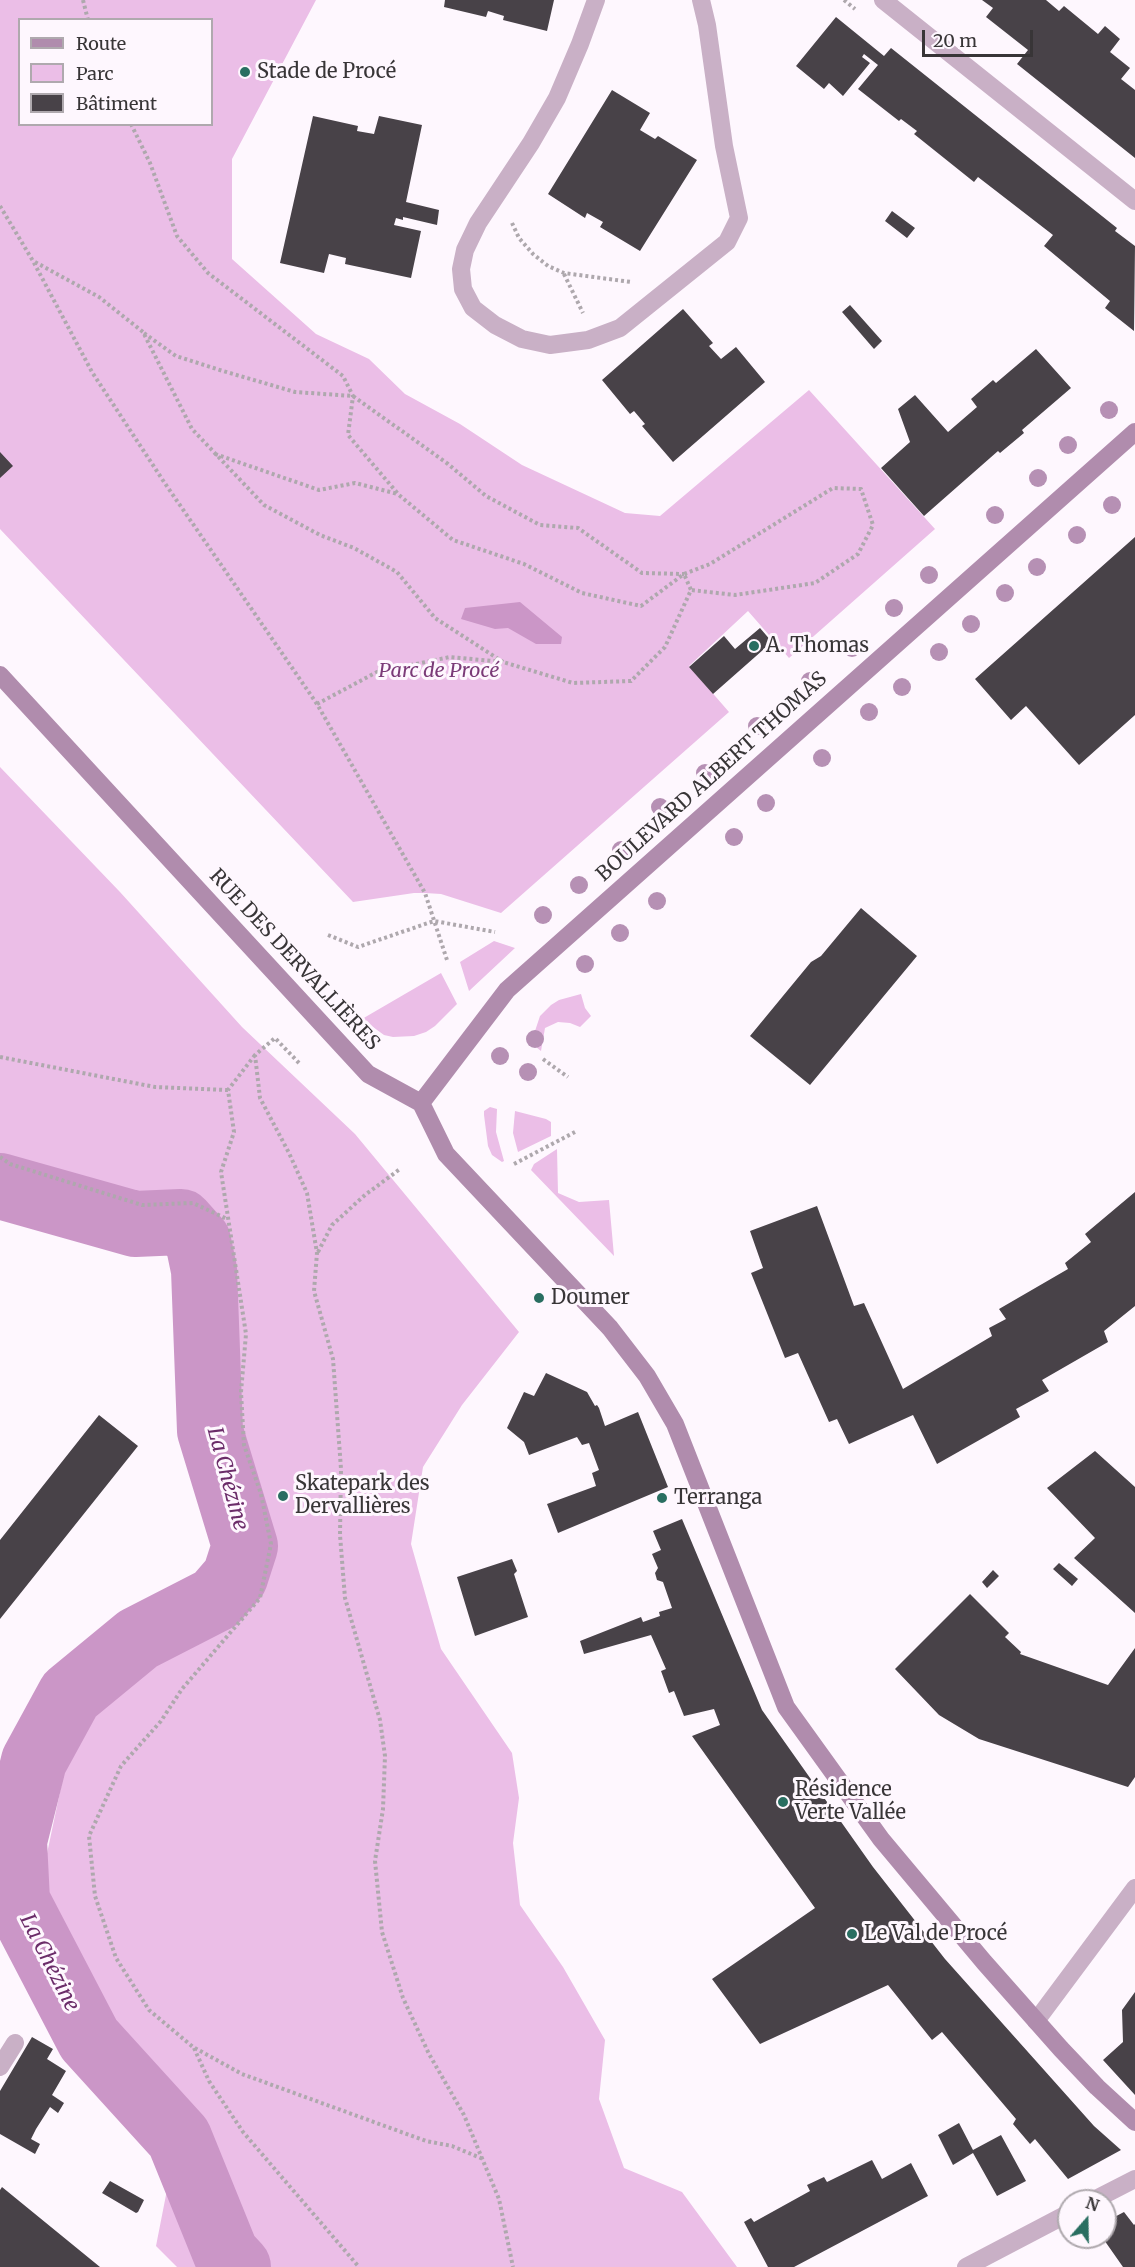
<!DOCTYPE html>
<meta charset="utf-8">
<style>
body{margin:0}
#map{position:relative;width:1135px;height:2267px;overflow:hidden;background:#fef7fe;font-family:Merriweather,serif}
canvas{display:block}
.legend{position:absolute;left:18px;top:18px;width:195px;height:108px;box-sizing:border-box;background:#fef7fe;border:2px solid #afa9ae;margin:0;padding:8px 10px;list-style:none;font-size:18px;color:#383537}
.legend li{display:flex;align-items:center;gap:12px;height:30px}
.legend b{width:30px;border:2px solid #afa9ae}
.north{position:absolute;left:1057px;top:2189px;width:60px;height:60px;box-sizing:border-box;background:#fef7fe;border:2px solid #afa9ae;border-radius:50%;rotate:20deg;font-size:16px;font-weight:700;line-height:24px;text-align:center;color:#383537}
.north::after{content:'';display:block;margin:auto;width:21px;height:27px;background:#296e61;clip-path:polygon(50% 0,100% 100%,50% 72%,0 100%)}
.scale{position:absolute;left:922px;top:30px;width:111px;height:27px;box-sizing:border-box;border:3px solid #383537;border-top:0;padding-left:8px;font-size:18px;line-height:21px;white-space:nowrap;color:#383537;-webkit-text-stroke:4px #fef7fe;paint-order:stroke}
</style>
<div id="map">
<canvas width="1135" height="2267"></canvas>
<ul class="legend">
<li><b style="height:8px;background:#b08cad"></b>Route</li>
<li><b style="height:16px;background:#ebbee7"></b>Parc</li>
<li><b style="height:16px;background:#484248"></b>Bâtiment</li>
</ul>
<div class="north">N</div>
<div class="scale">20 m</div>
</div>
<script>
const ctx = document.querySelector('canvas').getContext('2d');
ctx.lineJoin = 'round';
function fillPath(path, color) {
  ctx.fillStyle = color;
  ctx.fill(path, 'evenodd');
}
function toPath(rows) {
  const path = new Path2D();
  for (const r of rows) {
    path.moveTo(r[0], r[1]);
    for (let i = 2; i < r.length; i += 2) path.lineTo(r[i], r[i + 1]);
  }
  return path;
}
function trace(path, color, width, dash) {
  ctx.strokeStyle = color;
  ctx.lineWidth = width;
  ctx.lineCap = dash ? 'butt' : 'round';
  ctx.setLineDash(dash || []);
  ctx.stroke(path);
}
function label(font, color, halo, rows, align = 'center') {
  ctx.font = font + ' Merriweather,serif';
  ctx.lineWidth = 6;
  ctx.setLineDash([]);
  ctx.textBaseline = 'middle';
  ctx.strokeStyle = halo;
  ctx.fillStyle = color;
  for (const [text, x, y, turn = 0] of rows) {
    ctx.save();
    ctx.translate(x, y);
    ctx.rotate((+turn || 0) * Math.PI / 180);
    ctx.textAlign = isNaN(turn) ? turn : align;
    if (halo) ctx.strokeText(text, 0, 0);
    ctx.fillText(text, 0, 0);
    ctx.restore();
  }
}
fillPath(toPath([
 [0,0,316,0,232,159,232,259,316,334,369,359,405,394,460,424,522,465,625,513,660,516,809,390,935,529,789,658,748,611,689,666,729,712,501,913,441,894,425,893,414,893,353,902,0,529],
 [20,20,212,20,212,124,20,124],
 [0,767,120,892,242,1027,355,1134,519,1332,462,1405,423,1467,411,1544,441,1649,512,1753,519,1798,513,1843,520,1905,563,1967,605,2040,599,2099,624,2168,682,2192,737,2267,177,2267,156,2246,175,2149,152,2092,107,2036,33,1920,76,1716,203,1625,248,1580,251,1531,223,1428,222,1343,216,1248,203,1209,135,1213,5,1172,0,1169],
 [494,941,515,948,469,991,460,962],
 [441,973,457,1004,435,1026,426,1032,414,1036,393,1037,384,1035,362,1019],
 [581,994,585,1008,591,1016,580,1027,570,1023,558,1022,545,1028,541,1051,531,1043,540,1016,551,1005,559,1000],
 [490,1107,497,1109,496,1132,504,1161,502,1162,492,1155,488,1146,484,1115,484,1111],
 [515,1111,546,1119,551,1122,551,1136,518,1152,513,1133],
 [557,1149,558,1193,579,1202,609,1200,614,1256,531,1170,534,1164]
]), '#ebbee7');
fillPath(toPath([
 [520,602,562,637,561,644,536,644,508,628,495,629,461,619,465,608]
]), '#cb96c7');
trace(toPath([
 [0,1186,135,1224,181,1222,198,1241,204,1270,210,1431,245,1546,235,1577,216,1599,138,1639,70,1695,34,1761,14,1841,17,1901,89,2039,179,2138,226,2254,238,2267]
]), '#cb96c7', 66);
fillPath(toPath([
 [445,0,554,0,547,31,503,20,504,16,488,11,486,17,444,7],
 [982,0,1046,0,1059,11,1064,6,1098,34,1105,26,1120,39,1110,52,1130,68,1121,79,1135,90,1135,158,1017,64,1028,50,986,17,993,8],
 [836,17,884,56,891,48,1117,228,1115,231,1135,246,1134,331,1105,308,1110,301,1044,246,1053,235,978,177,974,182,914,134,917,131,901,119,899,121,858,89,878,65,864,54,862,57,870,63,843,96,829,83,824,89,796,66],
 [612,90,650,113,640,130,655,139,658,136,697,160,640,251,600,227,603,222,587,213,585,218,548,194],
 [313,116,358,126,357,131,374,134,379,116,422,125,406,202,439,210,437,225,403,217,403,220,396,218,394,225,421,231,411,278,345,264,346,258,329,254,324,273,280,263],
 [892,211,915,228,907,238,885,221],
 [850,305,882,341,874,349,842,312],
 [683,309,713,343,709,346,721,359,736,347,765,382,673,462,642,426,645,424,634,411,630,414,602,380],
 [1036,349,1071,388,1022,430,1024,433,1000,453,998,451,924,516,881,468,910,442,898,409,915,395,948,432,977,407,971,399,993,380,996,383],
 [0,452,13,466,0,478],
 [1135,537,1135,715,1079,765,1026,706,1011,720,975,679],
 [760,628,772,642,713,694,689,667,724,636,735,649],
 [861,908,917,956,810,1085,750,1036,811,962,821,956],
 [1135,1192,1135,1306,1104,1331,1108,1342,1042,1380,1049,1391,1016,1409,1020,1417,937,1464,913,1415,849,1444,837,1419,829,1422,798,1353,785,1358,751,1273,763,1268,750,1231,817,1206,854,1306,864,1303,903,1389,992,1336,989,1328,1006,1319,999,1309,1068,1269,1065,1263,1091,1242,1085,1234],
 [546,1373,587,1392,595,1406,597,1405,599,1408,605,1426,638,1412,668,1487,558,1533,547,1504,596,1486,592,1473,599,1470,589,1443,582,1445,577,1437,529,1455,524,1442,507,1428,524,1392,534,1396],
 [99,1415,138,1446,0,1619,0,1540],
 [1095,1451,1135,1487,1135,1613,1074,1558,1095,1538,1047,1488],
 [682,1519,762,1710,873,1867,945,1959,1094,2126,1121,2150,1068,2179,1035,2139,1030,2144,1013,2124,1016,2119,942,2032,932,2040,888,1985,760,2044,712,1979,815,1908,692,1736,720,1725,714,1709,684,1716,674,1691,669,1693,661,1671,666,1669,651,1635,584,1654,580,1641,641,1617,643,1622,660,1616,659,1612,672,1608,663,1582,657,1580,655,1573,658,1568,652,1554,661,1550,653,1531],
 [512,1559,517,1571,514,1574,528,1617,475,1636,457,1577],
 [1059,1563,1078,1579,1072,1586,1053,1569],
 [993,1570,999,1576,987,1588,982,1582],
 [970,1594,1009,1633,1005,1637,1021,1652,1020,1654,1108,1685,1135,1648,1135,1777,1128,1787,979,1739,939,1715,895,1669],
 [1135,1992,1135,2095,1103,2060,1123,2042,1122,2010],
 [32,2037,53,2049,47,2059,66,2071,52,2095,64,2103,58,2113,50,2107,36,2129,31,2139,40,2144,35,2154,0,2134,0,2091],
 [959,2123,973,2150,1001,2135,1026,2181,997,2196,973,2153,953,2165,938,2135],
 [872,2160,882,2179,911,2163,928,2196,794,2267,768,2267,744,2222,751,2218,754,2222,810,2191,807,2185,824,2177,827,2182],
 [110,2181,144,2200,138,2212,136,2213,102,2193],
 [2,2187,100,2267,0,2267,0,2190],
 [1124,2212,1134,2225,1135,2224,1135,2267,1123,2267,1102,2237,1105,2237,1105,2222]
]), '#484248');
trace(toPath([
 [83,0,88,20],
 [844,0,855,9],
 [131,124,150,163,177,236,208,273,343,376,353,396,348,435,399,495,453,540,524,564,582,593,641,606,684,574,710,564,833,488,861,489,873,525,858,554,815,583,735,595,691,590],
 [0,206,33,261,92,372,164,482,317,704,425,893,447,960],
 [512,223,519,238,533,254,548,266,564,273,631,282],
 [35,262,99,297,143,332,192,429,264,505,320,535,354,548,397,572,435,618,503,662],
 [564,274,583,313],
 [144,333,176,356,223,371,295,392,353,396,448,464,486,496,540,525,578,528,642,573,684,574],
 [215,454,319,490,355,483,398,494],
 [317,704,377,672,450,657,503,662,573,683,631,681,665,647,691,590,684,574],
 [328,935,358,947,434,921,495,932],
 [255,1055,228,1090,234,1132,221,1172,246,1334,241,1392,244,1445,261,1494,271,1544,260,1598,182,1689,161,1721,121,1766,89,1836,95,1896,116,1958,149,2010,193,2047,242,2074,426,2141,452,2146,483,2159],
 [0,1057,155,1087,228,1090],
 [543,1059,568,1077],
 [299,1063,275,1038,255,1055,260,1098,289,1153,307,1193,317,1253,314,1291,333,1359,341,1469,340,1535,345,1598,380,1720,385,1756,383,1809,375,1861,382,1932,403,1998,429,2054,464,2115,499,2199,513,2267],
 [0,1157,10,1164,142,1205,193,1203,227,1219],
 [514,1164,575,1132],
 [318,1252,332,1225,365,1195,400,1169],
 [194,2048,209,2081,243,2132,359,2267]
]), '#aea8ad', 4, [3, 3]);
trace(toPath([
 [596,0,580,44,557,98,531,143,478,223,465,250,461,269,463,289,473,308,495,325,522,339,550,345,588,340,620,328,727,242,739,218,724,146,707,25,701,0]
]), '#c9b0c6', 18);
trace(toPath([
 [883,0,1135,201],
 [1036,2021,1135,1888],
 [0,2067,15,2043],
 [1092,2201,1135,2179],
 [966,2267,1069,2213]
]), '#c9b0c6', 18);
trace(toPath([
 [0,675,368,1074,421,1103,446,1154,610,1328,647,1376,675,1424,786,1707,881,1839,984,1962,1061,2049,1097,2087,1135,2122],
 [421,1103,507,990,1135,432]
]), '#b08cad', 18);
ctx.fillStyle = '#b690b4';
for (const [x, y] of [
 [1109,410],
 [1068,445],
 [1038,478],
 [1112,505],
 [995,515],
 [1077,535],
 [1037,567],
 [929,575],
 [1005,593],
 [894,608],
 [971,624],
 [852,648],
 [939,652],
 [810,681],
 [902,687],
 [869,712],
 [757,726],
 [822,758],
 [705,773],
 [766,803],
 [660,807],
 [734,837],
 [621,850],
 [579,885],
 [657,901],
 [543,915],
 [620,933],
 [585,964],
 [535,1039],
 [500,1056],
 [528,1072]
]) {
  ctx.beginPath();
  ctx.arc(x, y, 9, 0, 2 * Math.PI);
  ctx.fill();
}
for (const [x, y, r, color] of [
 [245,72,6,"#296e61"],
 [754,646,6,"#296e61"],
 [539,1298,6,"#296e61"],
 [283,1496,6,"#296e61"],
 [662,1498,6,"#296e61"],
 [783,1802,6,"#296e61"],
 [852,1934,6,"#296e61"]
]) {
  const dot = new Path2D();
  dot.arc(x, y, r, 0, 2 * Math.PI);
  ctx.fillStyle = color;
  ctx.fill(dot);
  trace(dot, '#fef7fe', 2);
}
label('20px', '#383537', '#fef7fe', [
 ["Stade de Procé",257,72],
 ["A. Thomas",766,646],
 ["Doumer",551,1298],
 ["Skatepark des",295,1484],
 ["Dervallières",295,1507],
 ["Terranga",674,1498],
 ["Résidence",795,1790],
 ["Verte Vallée",795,1813],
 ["Le Val de Procé",864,1934]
], 'left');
label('italic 20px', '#7b3b78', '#fef7fe', [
 ["Parc de Procé",439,671]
]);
label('20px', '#383537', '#fef7fe', [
 ["BOULEVARD ALBERT THOMAS",712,777,-42],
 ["RUE DES DERVALLIÈRES",294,960,47]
]);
label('italic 21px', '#6b2c69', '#fef7fe', [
 ["La Chézine",227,1479,75],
 ["La Chézine",49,1963,63]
]);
</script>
